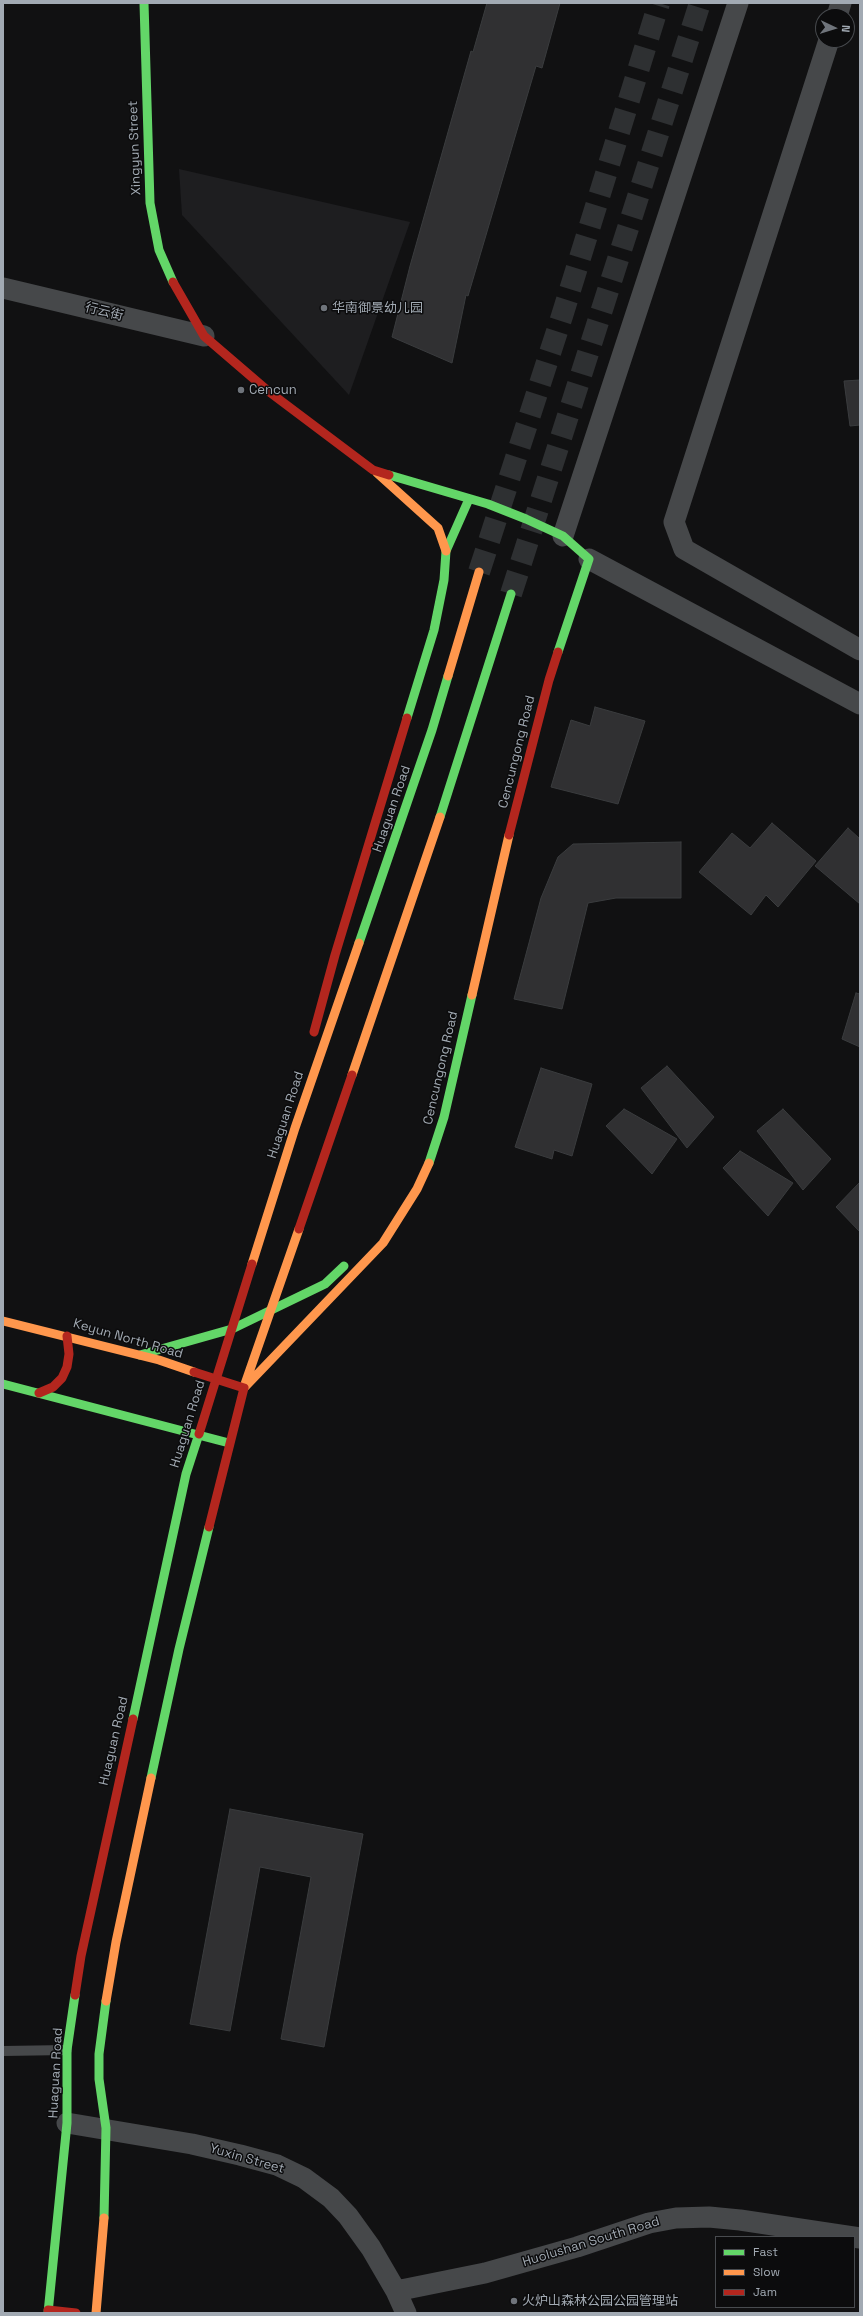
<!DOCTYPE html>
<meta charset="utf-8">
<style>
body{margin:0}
#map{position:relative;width:863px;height:2316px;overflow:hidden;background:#111112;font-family:"Space Grotesk",sans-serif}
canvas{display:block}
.frame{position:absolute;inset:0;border:4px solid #a2aab3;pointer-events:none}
.legend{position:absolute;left:715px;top:2236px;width:140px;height:72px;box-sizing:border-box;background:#0c0c0d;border:1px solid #484b4f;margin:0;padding:5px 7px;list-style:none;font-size:12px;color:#a2aab3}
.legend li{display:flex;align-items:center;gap:8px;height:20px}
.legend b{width:20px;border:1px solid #484b4f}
.north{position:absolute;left:815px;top:8px;width:40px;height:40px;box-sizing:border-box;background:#0c0c0d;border:1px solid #484b4f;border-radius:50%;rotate:94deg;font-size:11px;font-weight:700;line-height:16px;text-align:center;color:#a2aab3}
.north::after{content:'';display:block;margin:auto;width:14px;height:18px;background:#6f747b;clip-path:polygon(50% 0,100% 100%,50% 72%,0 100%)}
</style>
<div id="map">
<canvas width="863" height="2316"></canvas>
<div class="frame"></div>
<ul class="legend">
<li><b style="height:5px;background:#63d668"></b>Fast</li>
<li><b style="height:5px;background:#ff974d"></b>Slow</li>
<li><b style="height:5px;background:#b3261e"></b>Jam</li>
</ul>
<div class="north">N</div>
</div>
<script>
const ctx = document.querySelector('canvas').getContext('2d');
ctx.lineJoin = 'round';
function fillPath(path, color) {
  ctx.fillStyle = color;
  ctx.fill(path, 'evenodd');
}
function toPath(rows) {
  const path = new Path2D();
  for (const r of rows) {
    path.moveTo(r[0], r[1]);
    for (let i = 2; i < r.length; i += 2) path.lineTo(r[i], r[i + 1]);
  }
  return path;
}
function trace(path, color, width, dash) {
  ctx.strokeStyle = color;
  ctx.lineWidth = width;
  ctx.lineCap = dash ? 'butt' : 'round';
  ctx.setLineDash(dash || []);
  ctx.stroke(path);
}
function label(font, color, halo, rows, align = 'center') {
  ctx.font = font + ' "Space Grotesk","Noto Sans SC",sans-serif';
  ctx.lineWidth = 3;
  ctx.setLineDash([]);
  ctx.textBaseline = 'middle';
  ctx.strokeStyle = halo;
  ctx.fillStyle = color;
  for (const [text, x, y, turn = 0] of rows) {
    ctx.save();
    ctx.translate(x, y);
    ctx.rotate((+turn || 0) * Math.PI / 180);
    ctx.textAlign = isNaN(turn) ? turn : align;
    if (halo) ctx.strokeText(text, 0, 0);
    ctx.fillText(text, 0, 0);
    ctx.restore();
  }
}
fillPath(toPath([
 [179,169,410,222,349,395,182,215]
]), '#1e1e20');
const building = toPath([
 [487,3,560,3,542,68,536,66,468,296,466,295,452,363,392,337,410,266,471,51,473,52,487,3],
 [860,380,860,425,850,426,844,381,860,380],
 [595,707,645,721,618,804,551,787,571,720,590,726,595,707],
 [772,823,816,861,778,907,766,895,751,915,699,872,732,833,750,848,772,823],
 [848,828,860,839,860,904,815,866,848,828],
 [681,842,681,898,616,898,588,903,562,1009,514,999,541,898,558,857,573,844,681,842],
 [856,993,860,994,860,1047,842,1039,856,993],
 [667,1066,714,1117,687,1148,641,1088,667,1066],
 [541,1068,592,1084,572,1156,554,1150,552,1159,515,1147,541,1068],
 [624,1109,677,1139,652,1174,606,1126,624,1109],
 [783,1109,831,1159,803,1190,757,1131,783,1109],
 [740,1151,793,1183,768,1216,723,1168,740,1151],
 [860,1182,860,1232,836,1207,860,1182],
 [230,1809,363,1834,324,2047,281,2039,311,1877,260,1867,230,2031,190,2024,230,1809]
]);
fillPath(building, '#303032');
trace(building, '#3a3c3e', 1);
trace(toPath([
 [479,572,562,316,659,3],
 [511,594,700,3]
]), '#2e3032', 22, [22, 11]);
trace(toPath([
 [3,2051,67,2050]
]), '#46484a', 10);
trace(toPath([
 [837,16,841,3],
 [829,40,674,522,684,549,860,650],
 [3,288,204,336],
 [563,536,738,3],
 [589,559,860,704],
 [67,2123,192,2144,240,2155,277,2165,304,2178,331,2198,348,2216,371,2248,396,2291,406,2313],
 [396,2291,485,2273,577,2247,649,2223,676,2218,709,2217,740,2220,860,2238]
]), '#46484a', 21);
trace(toPath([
 [144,3,150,203,159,250,173,282],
 [389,475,488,504,526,519,563,536,589,559,558,652],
 [407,718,434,630,444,580,446,551,469,499],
 [440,817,511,594],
 [359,943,432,730,448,676],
 [429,1163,444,1117,472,995],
 [140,1355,232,1329,325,1284,344,1266],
 [3,1384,229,1443],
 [133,1719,186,1474,199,1434],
 [151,1778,179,1649,209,1527],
 [104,2218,106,2128,99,2079,99,2054,106,2001],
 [48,2313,67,2123,67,2050,75,1995]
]), '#63d668', 9);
trace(toPath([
 [377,473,438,528,446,551],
 [448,676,479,572],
 [472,995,509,835],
 [352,1075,440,817],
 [252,1264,295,1128,359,943],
 [3,1321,159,1360,194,1372],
 [245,1384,299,1229],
 [244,1388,383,1243,417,1189,429,1163],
 [106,2001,116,1942,151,1778],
 [96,2313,104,2218]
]), '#ff974d', 9);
trace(toPath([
 [173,282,204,336,268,391,373,470,389,475],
 [509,835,549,680,558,652],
 [314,1032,335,955,407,718],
 [299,1229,352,1075],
 [194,1372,244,1388,209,1527],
 [39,1393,53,1387,62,1378,67,1367,69,1354,67,1336],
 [199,1434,252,1264],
 [75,1995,81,1956,133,1719],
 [48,2310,76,2313]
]), '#b3261e', 9);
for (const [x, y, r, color] of [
 [324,308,4,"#6f747b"],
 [241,390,4,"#6f747b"],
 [514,2301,4,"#6f747b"]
]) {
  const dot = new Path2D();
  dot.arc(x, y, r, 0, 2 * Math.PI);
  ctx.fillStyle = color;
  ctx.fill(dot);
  trace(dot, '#0c0c0d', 1.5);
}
label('13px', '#a2aab3', '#0c0c0d', [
 ["Xingyun Street",135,148,-92],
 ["行云街",104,312,14],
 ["Cencungong Road",517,752,-76],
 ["Huaguan Road",392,809,-71],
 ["Cencungong Road",441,1068,-77],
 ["Huaguan Road",286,1115,-72],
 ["Keyun North Road",128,1339,16],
 ["Huaguan Road",188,1424,-73],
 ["Huaguan Road",114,1741,-77],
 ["Huaguan Road",56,2073,-87],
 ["Yuxin Street",247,2159,16],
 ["Huolushan South Road",591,2242,-17]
]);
label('13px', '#a2aab3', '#0c0c0d', [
 ["华南御景幼儿园",332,308],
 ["Cencun",249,390],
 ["火炉山森林公园公园管理站",522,2301]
], 'left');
</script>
